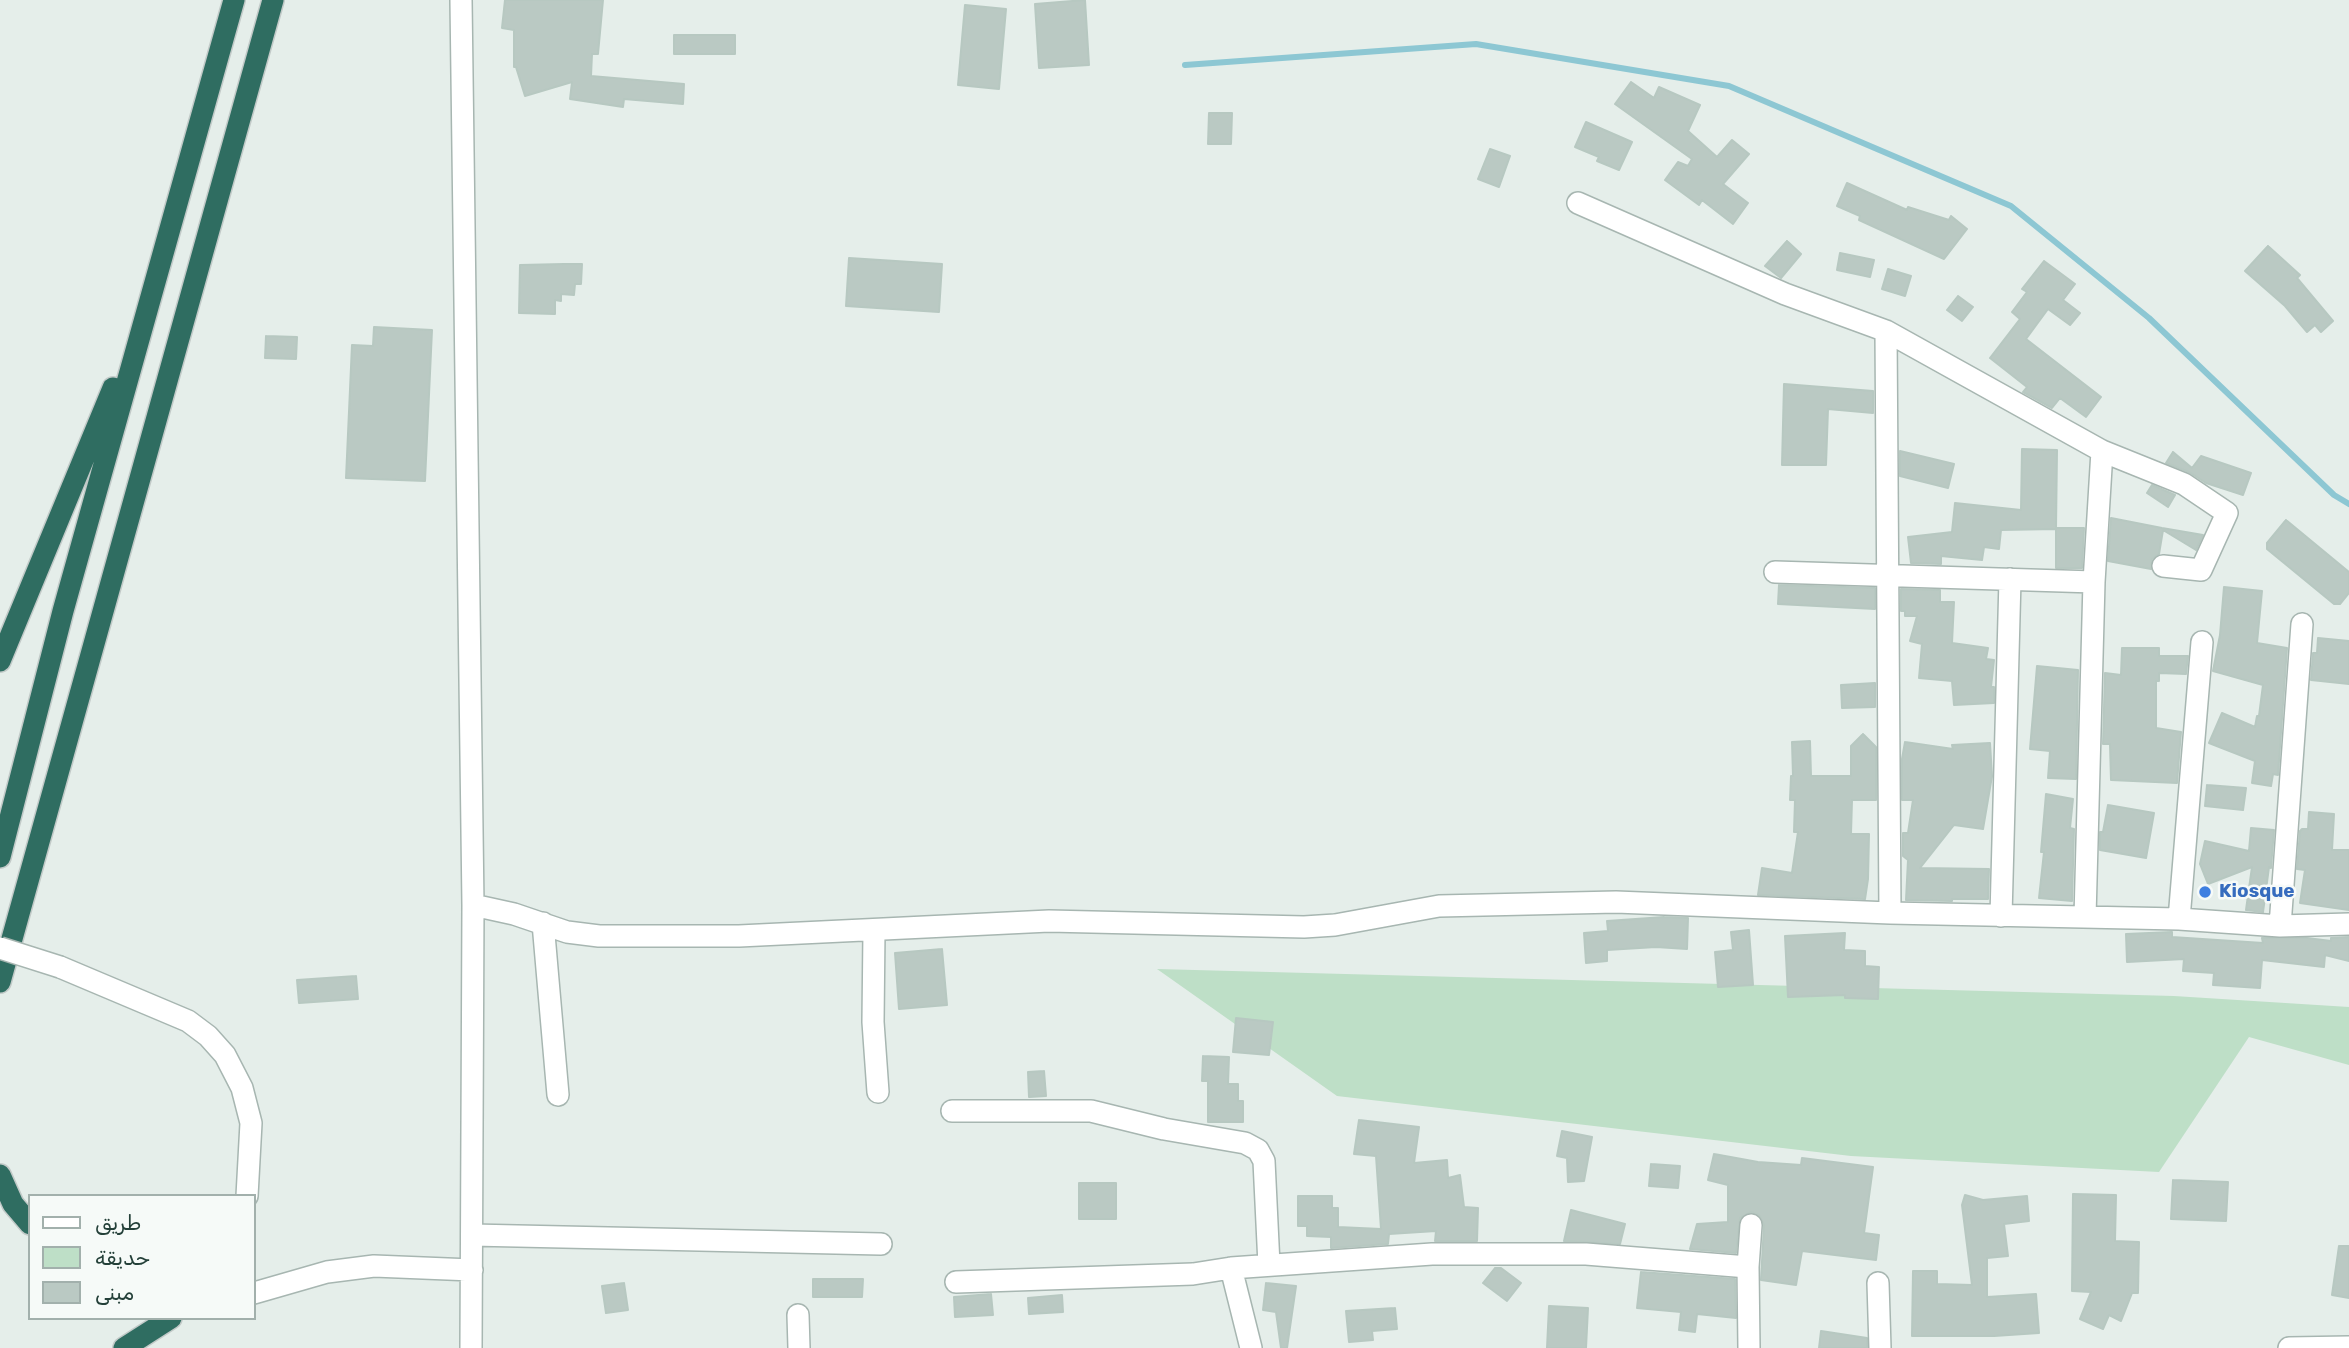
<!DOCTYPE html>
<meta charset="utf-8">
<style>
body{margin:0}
#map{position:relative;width:2349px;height:1348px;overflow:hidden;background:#e5eeea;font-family:Rubik,"Noto Sans Arabic",sans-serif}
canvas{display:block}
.legend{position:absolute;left:28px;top:1194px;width:228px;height:126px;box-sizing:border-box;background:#f6faf8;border:2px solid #a2b0ac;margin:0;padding:9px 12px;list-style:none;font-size:21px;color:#244039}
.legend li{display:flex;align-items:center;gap:14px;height:35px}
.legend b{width:35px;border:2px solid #a2b0ac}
</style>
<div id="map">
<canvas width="2349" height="1348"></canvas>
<ul class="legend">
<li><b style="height:9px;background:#fff"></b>طريق</li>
<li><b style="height:19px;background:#bedfc7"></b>حديقة</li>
<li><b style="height:19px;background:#bac9c3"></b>مبنى</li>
</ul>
</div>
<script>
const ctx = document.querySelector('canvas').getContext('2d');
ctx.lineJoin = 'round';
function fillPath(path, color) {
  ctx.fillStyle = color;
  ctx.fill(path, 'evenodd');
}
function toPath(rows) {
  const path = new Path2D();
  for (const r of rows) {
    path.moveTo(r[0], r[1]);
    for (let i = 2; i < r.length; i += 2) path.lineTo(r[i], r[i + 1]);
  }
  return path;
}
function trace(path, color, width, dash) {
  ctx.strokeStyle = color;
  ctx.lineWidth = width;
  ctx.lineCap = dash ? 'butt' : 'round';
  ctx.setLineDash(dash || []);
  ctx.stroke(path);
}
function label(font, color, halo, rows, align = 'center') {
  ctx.font = font + ' Rubik,sans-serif';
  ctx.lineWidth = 5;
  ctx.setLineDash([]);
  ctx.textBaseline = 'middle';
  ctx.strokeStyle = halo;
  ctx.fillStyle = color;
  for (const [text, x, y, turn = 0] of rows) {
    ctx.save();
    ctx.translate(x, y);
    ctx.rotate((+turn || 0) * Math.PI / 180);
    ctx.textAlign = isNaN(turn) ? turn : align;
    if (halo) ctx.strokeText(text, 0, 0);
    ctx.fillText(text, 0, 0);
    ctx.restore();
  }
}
fillPath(toPath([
 [1157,969,2174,996,2349,1007,2349,1065,2249,1037,2159,1172,1851,1156,1337,1096]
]), '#bedfc7');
trace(toPath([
 [1185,65,1476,44,1729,86,2011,206,2149,318,2334,495,2349,504]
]), '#8dc7d3', 6);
const building = toPath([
 [505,0,603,0,598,54,592,54,591,76,684,84,683,104,624,99,623,107,570,99,572,82,525,96,516,67,514,67,514,30,502,28,505,0],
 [1085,0,1089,65,1039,68,1035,4,1085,0],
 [965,5,1006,9,999,89,958,85,965,5],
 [674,35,735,35,735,54,674,54,674,35],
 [1631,82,1654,98,1659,87,1700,105,1688,131,1717,157,1732,140,1749,154,1723,184,1748,203,1733,224,1702,200,1699,205,1665,180,1678,162,1688,166,1692,159,1615,104,1631,82],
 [1209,113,1232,113,1231,144,1208,144,1209,113],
 [1586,122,1632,142,1619,170,1597,161,1599,157,1575,147,1586,122],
 [1490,149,1510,156,1499,187,1478,179,1490,149],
 [1847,183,1907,210,1908,207,1949,220,1951,216,1967,229,1944,259,1859,220,1860,216,1837,206,1847,183],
 [1787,241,1801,254,1781,278,1765,266,1787,241],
 [2268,246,2300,275,2297,278,2333,321,2321,332,2315,325,2307,332,2285,306,2245,271,2268,246],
 [1840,253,1874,260,1870,277,1837,270,1840,253],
 [849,258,942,264,939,312,846,306,849,258],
 [2044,261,2075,284,2063,300,2080,313,2070,325,2048,309,2026,339,2101,397,2086,417,2060,398,2052,408,2023,392,2027,387,1990,358,2020,319,2012,312,2027,292,2022,289,2044,261],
 [564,264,582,264,581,284,575,284,574,295,561,294,561,301,555,300,555,314,519,313,520,265,564,264],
 [1888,269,1911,276,1905,296,1882,289,1888,269],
 [1958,296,1973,307,1962,321,1947,310,1958,296],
 [374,327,432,330,425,481,346,478,352,345,373,346,374,327],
 [266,336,297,337,296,359,265,358,266,336],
 [1784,384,1873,391,1873,413,1828,409,1826,465,1782,465,1784,384],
 [2022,449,2057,450,2056,528,2084,528,2082,568,2056,568,2056,529,2001,530,1999,549,1984,547,1982,560,1941,556,1941,564,1911,563,1908,537,1952,532,1955,503,2021,510,2022,449],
 [1900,451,1954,464,1948,488,1900,476,1900,451],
 [2173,452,2192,468,2201,456,2251,473,2243,495,2206,483,2189,472,2166,463,2173,452],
 [2152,485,2175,495,2168,507,2147,493,2152,485],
 [2111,518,2162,528,2203,535,2196,550,2163,530,2159,554,2152,559,2151,569,2108,561,2111,518],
 [2286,520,2349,572,2349,593,2340,604,2334,604,2267,549,2267,543,2286,520],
 [1779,585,1875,588,1875,609,1778,604,1779,585],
 [2224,587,2262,591,2257,643,2287,648,2278,775,2273,774,2271,786,2252,783,2255,761,2209,743,2222,713,2255,727,2257,716,2259,716,2263,685,2213,671,2220,635,2224,587],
 [1901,589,1940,590,1940,602,1954,602,1952,643,1988,648,1986,659,1994,660,1991,687,1994,687,1994,703,1954,705,1952,681,1919,678,1922,644,1910,641,1917,616,1905,616,1905,611,1901,611,1901,589],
 [2318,638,2349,641,2349,684,2311,680,2313,653,2317,653,2318,638],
 [2122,648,2159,648,2159,656,2188,656,2186,674,2159,673,2159,681,2156,681,2156,728,2181,732,2177,783,2111,780,2110,744,2103,744,2105,673,2121,675,2122,648],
 [2037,666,2078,670,2076,779,2048,778,2050,751,2030,749,2037,666],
 [1875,683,1875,707,1842,708,1841,685,1875,683],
 [1863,734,1876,747,1876,800,1852,800,1851,834,1869,834,1868,879,1865,899,1758,895,1762,868,1792,873,1798,832,1794,832,1795,800,1790,800,1791,776,1793,776,1792,742,1810,741,1811,776,1851,776,1851,746,1863,734],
 [1905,742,1953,749,1952,745,1990,743,1992,776,1983,829,1954,825,1920,868,1989,869,1988,899,1952,899,1952,901,1906,900,1908,860,1903,856,1903,833,1908,833,1913,800,1902,800,1902,759,1905,742],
 [2207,785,2246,788,2243,810,2205,806,2207,785],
 [2046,794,2073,799,2070,828,2074,829,2072,901,2039,898,2044,852,2041,852,2046,794],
 [2108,805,2154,813,2146,858,2100,850,2100,832,2103,832,2108,805],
 [2309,812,2334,814,2332,850,2349,850,2349,910,2300,903,2305,870,2297,869,2300,831,2302,829,2308,829,2309,812],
 [2251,828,2274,830,2271,868,2269,867,2263,912,2246,910,2252,867,2208,884,2200,864,2205,841,2249,851,2251,828],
 [1664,917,1688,918,1687,949,1656,947,1607,950,1607,961,1586,963,1584,933,1608,931,1607,921,1664,917],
 [1749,930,1753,985,1718,987,1715,952,1733,950,1731,932,1749,930],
 [2172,932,2172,937,2263,943,2262,938,2307,938,2331,941,2331,938,2349,937,2349,961,2325,955,2324,967,2262,960,2260,988,2213,985,2214,973,2183,971,2184,959,2127,962,2126,934,2172,932],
 [1845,933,1844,950,1865,951,1865,966,1879,967,1878,999,1845,998,1845,995,1788,997,1785,936,1845,933],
 [942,949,947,1005,899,1009,895,953,942,949],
 [356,976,358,999,299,1003,297,980,356,976],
 [1236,1018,1273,1022,1269,1055,1233,1052,1236,1018],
 [1203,1056,1229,1057,1228,1084,1238,1084,1238,1101,1243,1101,1243,1122,1208,1122,1208,1081,1202,1081,1203,1056],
 [1044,1071,1046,1096,1029,1097,1028,1072,1044,1071],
 [1359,1120,1419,1127,1414,1163,1447,1160,1448,1178,1460,1175,1464,1207,1478,1208,1477,1241,1435,1241,1436,1231,1389,1234,1388,1244,1331,1248,1331,1237,1307,1236,1307,1226,1298,1226,1298,1196,1332,1196,1332,1208,1338,1208,1338,1227,1381,1229,1376,1156,1354,1154,1359,1120],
 [1562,1131,1592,1137,1584,1181,1568,1182,1567,1158,1557,1156,1562,1131],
 [1714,1154,1758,1162,1801,1165,1802,1158,1873,1167,1864,1233,1879,1235,1876,1260,1802,1251,1796,1285,1761,1280,1764,1225,1759,1215,1751,1212,1740,1218,1736,1253,1690,1249,1697,1224,1728,1222,1728,1185,1708,1180,1714,1154],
 [1651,1164,1680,1166,1678,1188,1649,1186,1651,1164],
 [2173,1180,2228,1182,2226,1221,2171,1219,2173,1180],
 [1079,1183,1116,1183,1116,1219,1079,1219,1079,1183],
 [2073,1194,2116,1195,2115,1241,2139,1242,2138,1293,2132,1293,2121,1321,2109,1315,2103,1329,2080,1319,2091,1292,2072,1291,2073,1194],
 [1965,1195,1983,1200,2027,1196,2029,1221,2004,1224,2008,1256,1987,1258,1987,1297,2036,1294,2039,1333,1994,1336,1912,1336,1913,1271,1937,1271,1937,1284,1972,1285,1962,1205,1965,1195],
 [1571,1210,1625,1224,1620,1244,1564,1241,1571,1210],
 [2339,1246,2349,1246,2349,1298,2332,1295,2339,1246],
 [1495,1268,1501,1268,1521,1283,1507,1301,1483,1283,1495,1268],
 [1641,1272,1735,1279,1736,1318,1697,1314,1695,1332,1679,1330,1681,1312,1637,1308,1641,1272],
 [813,1279,863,1279,862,1297,813,1297,813,1279],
 [624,1283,628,1310,606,1313,602,1286,624,1283],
 [1266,1283,1296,1286,1287,1348,1281,1348,1276,1312,1263,1310,1266,1283],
 [991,1294,993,1315,955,1317,954,1297,991,1294],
 [1062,1295,1063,1312,1029,1314,1028,1298,1062,1295],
 [1549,1306,1588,1308,1586,1348,1547,1348,1549,1306],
 [1395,1308,1397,1329,1372,1331,1373,1340,1349,1342,1346,1311,1395,1308],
 [1821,1331,1867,1338,1867,1348,1819,1348,1821,1331]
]);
fillPath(building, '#bac9c3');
trace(building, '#b7c8c1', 2);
const minor = toPath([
 [461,0,473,905,471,1348],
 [1578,203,1785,294,1886,331,2102,451,2184,484,2227,513,2201,570,2163,566],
 [1886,331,1890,913],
 [1775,572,2094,582],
 [473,905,514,914,567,932,599,936,739,936,1049,921,1304,927,1335,925,1439,906,1616,902,1890,913,2179,919,2280,926,2349,924],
 [2001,916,2010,579],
 [2085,917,2094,582,2102,451],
 [2179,919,2202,642],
 [543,923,558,1095],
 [2280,926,2302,624],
 [874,931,873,1022,878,1092],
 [60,967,188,1021,208,1036,225,1055,242,1088,251,1123,247,1196],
 [952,1111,1091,1111,1164,1129,1245,1143,1258,1150,1264,1161,1269,1265],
 [472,1235,881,1244],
 [1748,1267,1751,1225],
 [1231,1268,1251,1348],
 [956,1282,1193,1274,1231,1268,1432,1254,1586,1254,1748,1267,1749,1348],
 [1878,1283,1880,1348],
 [254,1293,327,1272,374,1266,472,1270],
 [798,1315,799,1348],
 [2289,1348,2349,1347]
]);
const motorway = toPath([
 [0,661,113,388],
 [0,857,63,611,234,0],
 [0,982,273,0],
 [0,1175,13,1204,30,1224],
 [124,1348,171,1318]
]);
trace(minor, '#a7b6b1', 24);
trace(motorway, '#c2cac8', 24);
trace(minor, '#fff', 21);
trace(motorway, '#2f6d61', 21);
const minorBridge = toPath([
 [0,948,60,967]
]);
trace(minorBridge, '#a7b6b1', 24, []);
trace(minorBridge, '#fff', 21);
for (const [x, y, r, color] of [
 [2205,892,7,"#3f7fe0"]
]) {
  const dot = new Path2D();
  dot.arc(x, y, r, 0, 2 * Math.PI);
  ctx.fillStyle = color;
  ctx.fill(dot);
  trace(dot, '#f6faf8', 2.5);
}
label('bold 19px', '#366cbe', '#f6faf8', [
 ["Kiosque",2219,892]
], 'left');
</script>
